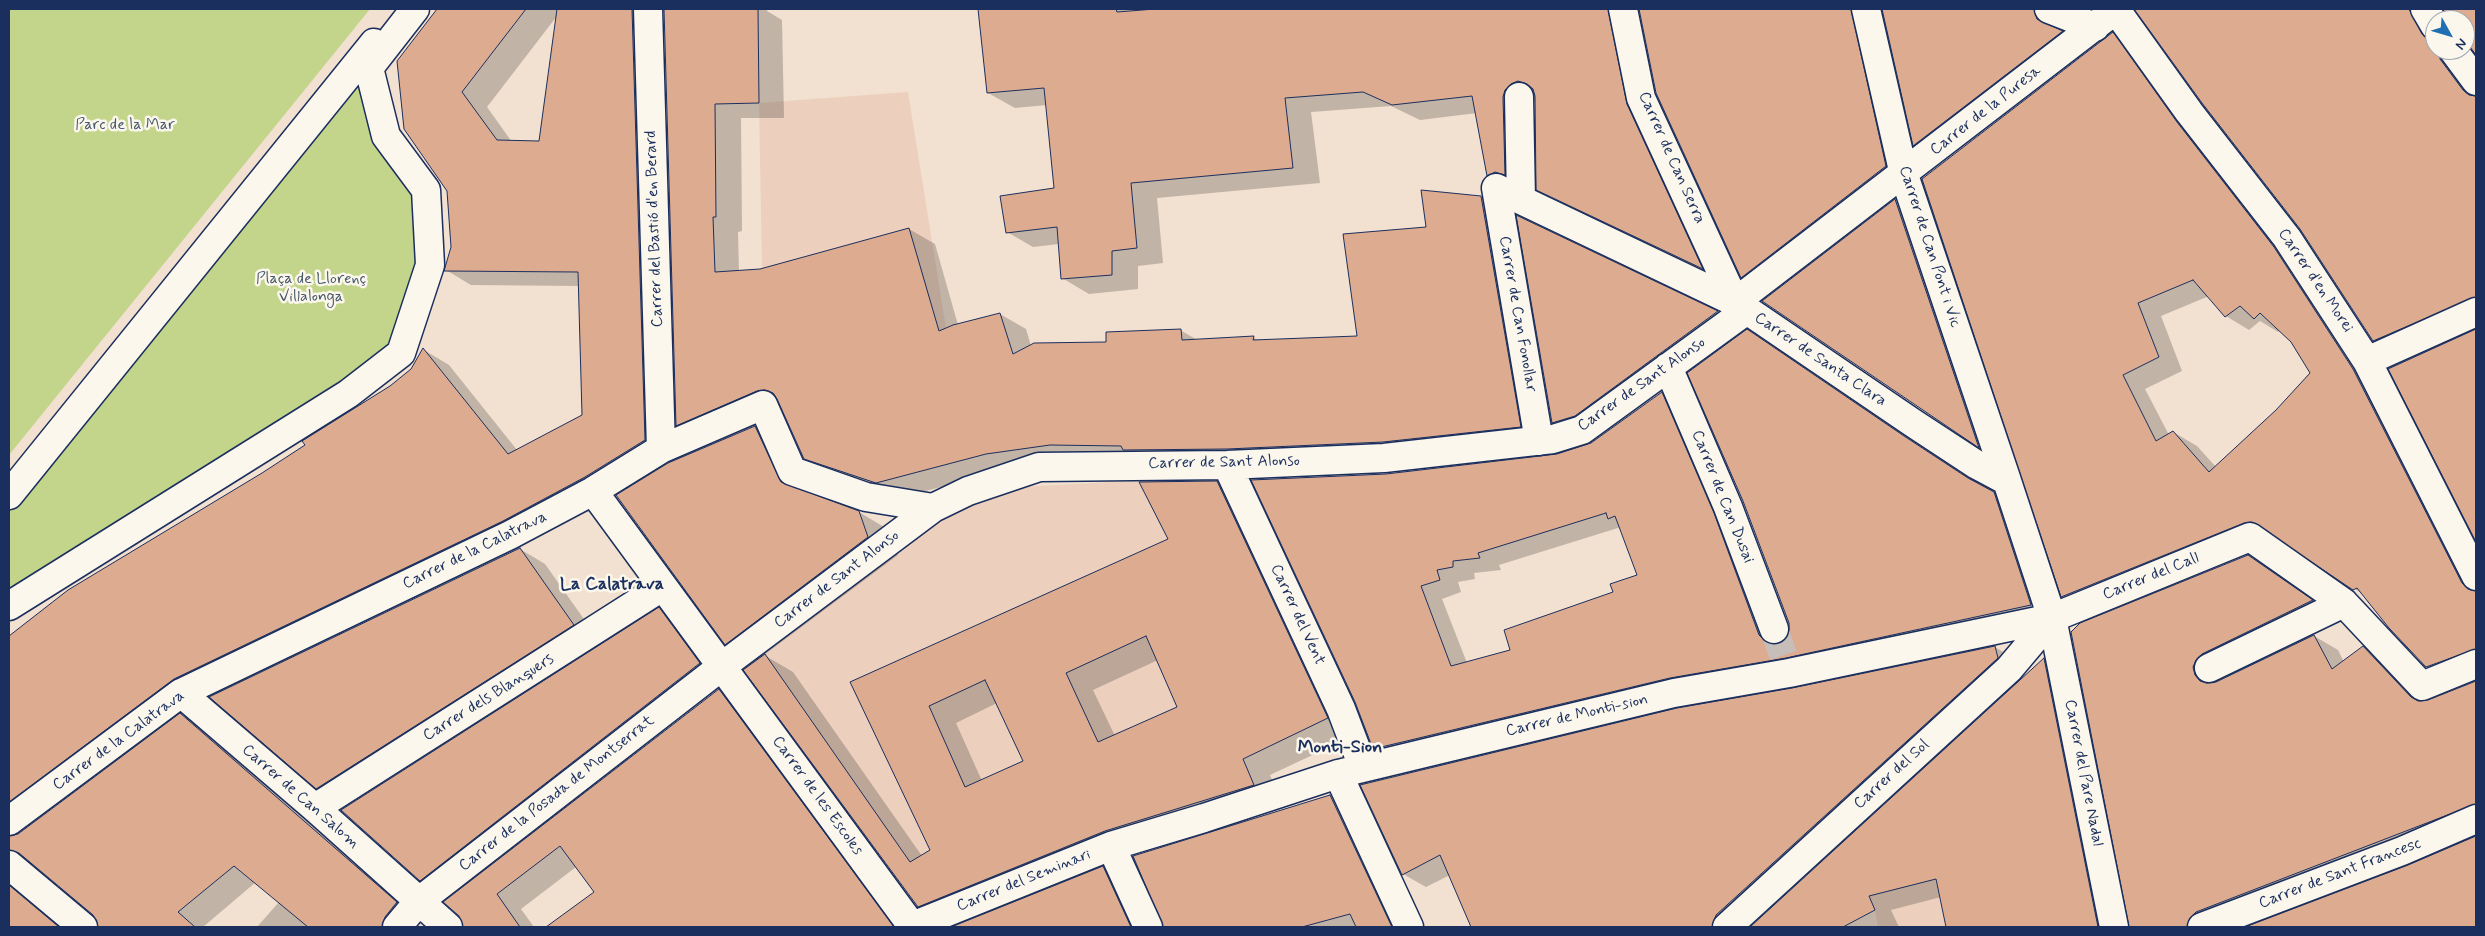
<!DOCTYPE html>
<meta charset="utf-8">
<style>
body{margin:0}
#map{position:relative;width:2485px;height:936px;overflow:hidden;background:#f2e0d0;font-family:Mynerve,sans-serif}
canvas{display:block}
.frame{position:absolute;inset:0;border:10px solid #1b2f5e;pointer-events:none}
.north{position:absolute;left:2425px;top:10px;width:50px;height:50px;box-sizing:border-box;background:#fbf7ec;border:1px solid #a1a7b3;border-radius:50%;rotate:129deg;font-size:14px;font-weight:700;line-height:20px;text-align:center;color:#1b2f5e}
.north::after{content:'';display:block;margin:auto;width:18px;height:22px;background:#1f6fb2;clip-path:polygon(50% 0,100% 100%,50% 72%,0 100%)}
</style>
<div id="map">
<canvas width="2485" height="936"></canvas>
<div class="frame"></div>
<div class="north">N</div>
</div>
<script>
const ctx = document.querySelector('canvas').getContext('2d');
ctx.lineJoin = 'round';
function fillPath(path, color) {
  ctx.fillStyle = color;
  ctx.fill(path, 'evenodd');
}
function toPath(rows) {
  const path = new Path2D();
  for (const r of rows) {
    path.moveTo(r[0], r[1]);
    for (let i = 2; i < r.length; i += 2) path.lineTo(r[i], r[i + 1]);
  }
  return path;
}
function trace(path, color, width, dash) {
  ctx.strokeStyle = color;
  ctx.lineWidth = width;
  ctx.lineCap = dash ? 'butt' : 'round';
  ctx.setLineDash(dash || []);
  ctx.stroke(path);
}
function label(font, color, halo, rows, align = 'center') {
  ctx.font = font + ' Mynerve,sans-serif';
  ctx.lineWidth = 5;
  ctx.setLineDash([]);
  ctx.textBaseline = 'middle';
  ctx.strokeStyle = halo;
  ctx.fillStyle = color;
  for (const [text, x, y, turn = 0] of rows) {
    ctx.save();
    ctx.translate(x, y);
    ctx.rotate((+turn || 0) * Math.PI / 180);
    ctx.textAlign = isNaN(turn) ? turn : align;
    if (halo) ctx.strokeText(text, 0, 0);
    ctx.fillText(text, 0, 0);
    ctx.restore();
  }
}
fillPath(toPath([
 [908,92,946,328,812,383,771,393,762,269,759,103],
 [1225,476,1261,551,1168,593,1252,781,914,916,737,674,961,505,1000,488],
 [1883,807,1935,879,1947,927,1878,927,1875,910,1857,865,1850,835]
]), '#ecd0bd');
fillPath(toPath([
 [9,9,370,9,9,455],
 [369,68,426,190,430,265,401,353,9,606,9,495]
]), '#c3d58a');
fillPath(toPath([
 [439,9,767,9,767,11,782,20,784,118,741,118,742,231,738,232,739,272,760,270,909,229,935,244,958,325,1000,314,1026,329,1031,346,1108,343,1180,330,1199,341,1253,337,1259,341,1359,337,1427,229,1481,197,1507,212,1546,441,1012,468,903,497,831,473,805,458,780,403,752,386,751,389,781,406,703,440,677,425,665,11,660,16,670,455,200,693,25,823,20,830,20,834,180,714,206,729,422,918,415,927,257,927,279,902,256,882,203,927,99,927,94,915,34,864,22,870,65,927,9,927,9,837,14,836,9,833,9,637,69,591,262,474,391,387,411,370,424,350,449,365,517,450,584,416,580,286,471,285,446,270,452,247,448,191,399,61],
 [557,16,540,143,512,142,487,107],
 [979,9,1142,9,1142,11,1168,9,1880,9,1882,13,1877,20,1912,182,1768,292,1742,277,1640,10,1635,19,1652,118,1728,283,1565,205,1538,189,1536,100,1532,105,1514,190,1488,175,1477,113,1420,120,1391,106,1311,112,1320,183,1157,198,1163,263,1138,266,1138,289,1089,294,1062,278,1059,244,1033,247,1007,232,1055,189,1047,105,1015,108,988,93],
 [1883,9,2073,9,2060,27,2062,32,2088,47,1941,160,1914,145],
 [2079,9,2476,9,2476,53,2465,46,2465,20,2450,20,2444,10,2435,20,2435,50,2457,50,2476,88,2476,322,2400,356,2374,340,2300,228,2138,10,2119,23],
 [2113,34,2136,47,2298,262,2476,580,2476,671,2451,680,2427,666,2364,595,2274,535,2086,609,2062,596],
 [2209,296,2226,316,2249,330,2260,321,2278,332,2280,330,2292,341,2311,373,2277,411,2216,467,2197,446,2173,432,2169,435,2145,389,2182,371,2161,316],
 [1896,200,1918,213,2001,459,1764,301],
 [1518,217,1718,313,1738,324,1574,434,1553,422],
 [2476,330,2476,539,2390,369],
 [1747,331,1983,487,2016,506,2052,617,1396,761,1374,749,1386,475,1558,455,1592,444,1662,393,1683,406,1735,526,1780,645,1787,639,1791,631],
 [1621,527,1639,576,1614,593,1512,650,1467,663,1442,599,1461,592,1458,582,1475,579,1474,573,1501,570,1499,565],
 [755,427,785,444,808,494,859,512,889,530,898,555,764,655,793,672,922,856,932,851,851,683,1169,539,1217,482,1245,499,1355,735,1270,775,1281,801,1134,847,947,923,918,906,757,661,726,644],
 [1158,660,1179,708,1115,736,1093,690],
 [997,703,1025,762,982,781,956,723],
 [520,549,545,564,598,639,342,802,317,788],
 [2248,556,2272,570,2335,614,2219,673,2216,683,2314,636,2338,650,2344,662,2363,648,2387,662,2425,702,2476,680,2476,825,2218,927,2130,927,2072,633],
 [659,609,686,624,726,679,447,895,421,880],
 [1995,647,2018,661,1742,927,1472,927,1450,875,1426,887,1403,874,1362,786,1792,690],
 [2044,659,2067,672,2118,927,1948,927,1941,897,1891,910,1899,927,1752,927],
 [719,690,744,705,907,927,548,927,595,892,576,867,521,909,534,927,464,927,464,922,445,902],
 [1330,796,1355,811,1410,927,1164,927,1164,921],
 [2476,837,2476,927,2249,927,2409,867],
 [1103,867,1128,882,1149,927,955,927]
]), '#0003');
const building = toPath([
 [437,9,526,9,462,92,497,140,539,141,557,9,632,9,645,440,585,477,503,521,174,679,9,802,9,636,68,590,262,473,305,445,302,441,390,386,411,369,423,348,508,454,582,415,578,272,444,271,451,247,447,191,404,129,397,61,437,9],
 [664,9,758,9,759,103,715,104,716,217,713,217,715,272,760,269,909,228,939,331,953,325,1000,313,1013,354,1034,343,1106,342,1106,332,1181,329,1182,340,1254,336,1253,340,1357,336,1343,234,1426,227,1421,190,1481,196,1521,427,1383,442,1227,449,1123,450,1121,446,1050,445,986,454,876,483,804,459,777,399,773,393,765,390,757,391,676,426,664,9],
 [978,9,1116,9,1117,12,1155,9,1608,9,1627,104,1703,269,1536,190,1535,96,1533,89,1527,84,1518,81,1511,84,1505,90,1503,97,1505,175,1495,172,1487,176,1472,96,1392,105,1363,92,1285,98,1293,168,1131,183,1137,248,1112,251,1112,275,1061,279,1057,227,1006,233,1000,196,1054,188,1044,88,987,93,978,9],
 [1639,9,1851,9,1886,166,1741,278,1656,93,1639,9],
 [1882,9,2034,9,2037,19,2063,31,1913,146,1882,9],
 [2134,9,2409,9,2422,34,2427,39,2435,42,2435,50,2438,50,2440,59,2463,90,2469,95,2476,96,2476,297,2373,341,2300,229,2202,103,2134,9],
 [2443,9,2476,9,2476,55,2465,40,2465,20,2449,20,2443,9],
 [2113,32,2177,122,2274,247,2353,369,2462,583,2468,589,2476,591,2476,649,2426,667,2389,628,2357,588,2353,590,2252,522,2244,523,2061,597,1922,179,2113,32],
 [2193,280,2225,317,2240,306,2254,319,2260,313,2291,342,2310,373,2276,410,2209,472,2173,431,2156,441,2123,375,2159,357,2138,303,2193,280],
 [1895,199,1979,448,1762,301,1895,199],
 [1516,215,1718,311,1575,416,1552,423,1516,215],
 [1747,329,1904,436,1968,478,1994,492,2031,605,1786,658,1670,678,1373,749,1355,702,1251,480,1386,474,1557,454,1591,443,1662,392,1714,513,1759,635,1765,641,1772,644,1779,644,1786,638,1789,631,1789,623,1743,501,1687,373,1747,329],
 [1606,513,1608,519,1615,516,1637,575,1610,584,1613,592,1504,630,1510,650,1451,666,1421,586,1440,580,1437,570,1453,567,1453,561,1480,558,1478,553,1606,513],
 [2476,329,2476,542,2388,369,2476,329],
 [755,426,781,482,859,511,868,537,725,645,616,495,668,463,755,426],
 [1217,481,1328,718,1243,759,1254,785,1105,831,918,907,743,670,765,654,910,862,930,850,850,682,1168,539,1139,482,1217,481],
 [1146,636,1177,707,1098,742,1066,673,1146,636],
 [985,680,1023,761,965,787,929,706,985,680],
 [520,548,574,625,316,789,209,697,520,548],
 [2248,555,2313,600,2202,654,2196,660,2193,667,2195,675,2200,681,2207,683,2216,682,2314,635,2332,669,2363,646,2411,697,2418,701,2428,700,2476,681,2476,804,2196,912,2190,918,2187,927,2129,927,2071,632,2080,623,2248,555],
 [659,607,700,663,420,881,341,810,659,607],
 [1995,646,1998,658,1716,915,1712,927,1471,927,1440,855,1402,875,1360,785,1677,708,1792,688,1995,646],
 [2044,658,2098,927,1946,927,1936,879,1869,896,1875,910,1843,927,1750,927,2044,658],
 [719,689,894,927,546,927,594,892,560,846,497,894,520,927,463,927,459,916,443,902,719,689],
 [180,713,397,902,385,917,382,927,308,927,234,866,178,912,195,927,98,927,93,915,19,853,9,850,9,836,18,834,180,713],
 [1330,795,1392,927,1356,927,1350,914,1302,927,1163,927,1133,856,1330,795],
 [2476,836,2476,927,2245,927,2408,865,2476,836],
 [1103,866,1131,927,951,927,1103,866],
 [9,885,59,927,9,927,9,885]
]);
fillPath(building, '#ddab90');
trace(building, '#1b2f5e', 1);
trace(toPath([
 [1774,629,1787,666]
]), '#c7bdb9', 28, [28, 14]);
const street = toPath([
 [648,9,661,449],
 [1623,9,1641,98,1735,302,2117,9],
 [1866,9,1904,175,2007,481],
 [2049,9,2095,27],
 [2425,9,2435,26],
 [2116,10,2189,112,2287,238,2367,361,2476,576],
 [2453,50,2476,81],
 [1519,97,1521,200],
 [1496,188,1735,302,1913,423,1977,465,2007,481,2052,618,2114,927],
 [1496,188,1539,441],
 [2367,361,2476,312],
 [1668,367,1728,507,1774,629],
 [1227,465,1341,709,1363,767],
 [593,491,912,926],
 [9,495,374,43],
 [9,606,348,394,401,353,430,265,426,190,386,136,369,68,415,9],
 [2209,668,2344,603],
 [181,693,315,808,448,927],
 [1338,774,1409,927],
 [315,808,662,587],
 [9,821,181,693,510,535,593,491,661,449,763,405,792,471,866,497,933,508],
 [1111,846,1148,927],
 [9,865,83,927],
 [397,927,418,902,721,667,933,508,968,491,1039,467,1227,465,1384,458,1553,439,1582,430,1747,310],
 [910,927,1111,846,1204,818,1338,774,1674,693,1789,673,2052,618,2250,537,2344,603,2422,686,2476,664],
 [1727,927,2009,669,2052,618],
 [2202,927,2402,851,2476,819]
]);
trace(street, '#1b2f5e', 31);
trace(street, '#fbf7ec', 28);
label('16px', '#1b2f5e', '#fbf7ec', [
 ["Carrer de la Puresa",1986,111,-38],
 ["Carrer de Can Serra",1671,158,66],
 ["Carrer del Bastió d'en Berard",655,229,-92],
 ["Carrer de Can Pont i Vic",1929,247,72],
 ["Carrer d'en Morei",2315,281,56],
 ["Carrer de Can Fonollar",1517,314,80],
 ["Carrer de Santa Clara",1820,360,34],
 ["Carrer de Sant Alonso",1642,385,-35],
 ["Carrer de Sant Alonso",1224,463,-1],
 ["Carrer de Can Dusai",1722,497,68],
 ["Carrer de la Calatrava",475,551,-26],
 ["Carrer del Call",2151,577,-22],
 ["Carrer de Sant Alonso",837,580,-37],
 ["Carrer del Vent",1297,615,65],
 ["Carrer dels Blanquers",489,698,-32],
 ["Carrer de Monti-sion",1577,716,-13],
 ["Carrer de la Calatrava",119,741,-36],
 ["Carrer del Pare Nadal",2083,773,79],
 ["Carrer del Sol",1892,775,-42],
 ["Carrer de la Posada de Montserrat",557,794,-38],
 ["Carrer de les Escoles",817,796,54],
 ["Carrer de Can Salom",300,797,41],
 ["Carrer de Sant Francesc",2340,874,-21],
 ["Carrer del Seminari",1024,881,-22]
]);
label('16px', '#455869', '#fbf7ec', [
 ["Parc de la Mar",125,126],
 ["Plaça de Llorenç",311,280],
 ["Villalonga",311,298]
]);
label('bold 18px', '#1b2f5e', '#fbf7ec', [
 ["La Calatrava",612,585],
 ["Monti-Sion",1340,748]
]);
</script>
